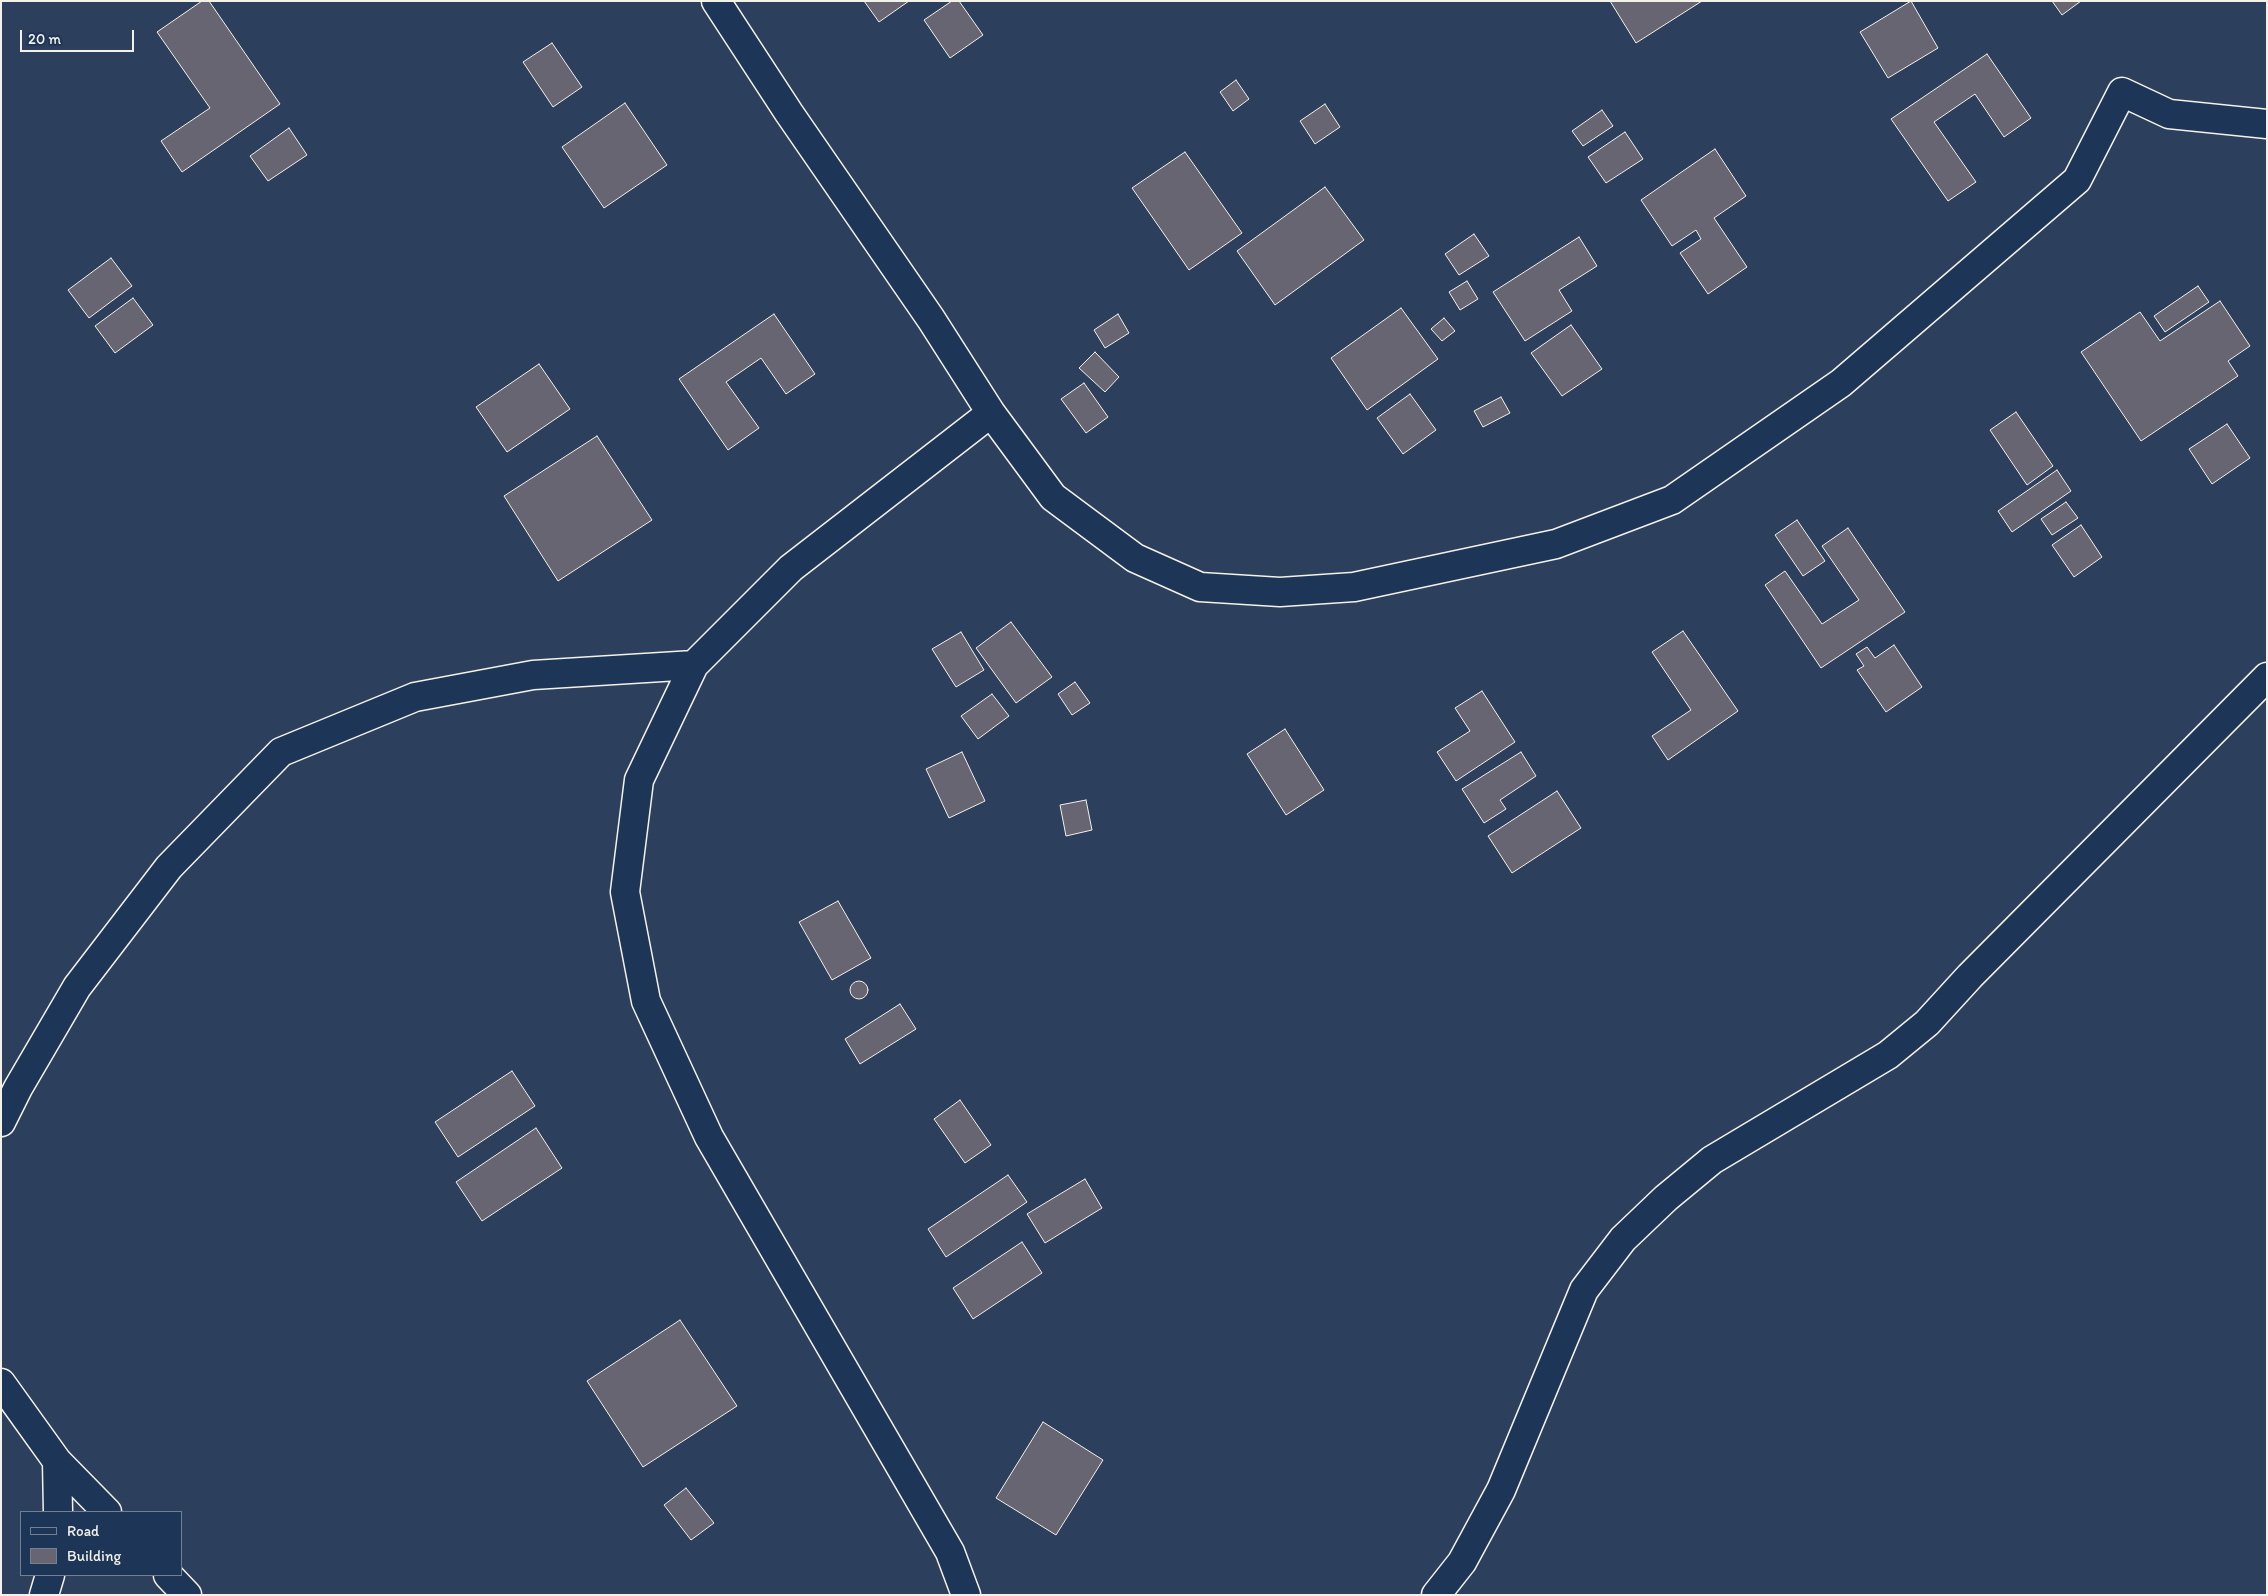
<!DOCTYPE html>
<style>
body{margin:0}
#map{position:relative;width:2268px;height:1596px;overflow:hidden;background:#2c3f5c;font-family:Itim,sans-serif}
canvas{display:block}
.frame{position:absolute;inset:0;border:2px solid #f4f1e8;pointer-events:none}
.legend{position:absolute;left:20px;top:1511px;width:162px;height:65px;box-sizing:border-box;background:#1d3557;border:1px solid #738091;margin:0;padding:6px 9px;list-style:none;font-size:15px;color:#f4f1e8}
.legend li{display:flex;align-items:center;gap:10px;height:25px}
.legend b{width:25px;border:1px solid #738091}
.scale{position:absolute;left:20px;top:30px;width:114px;height:22px;box-sizing:border-box;border:2px solid #f4f1e8;border-top:0;padding-left:6px;font-size:15px;line-height:18px;white-space:nowrap;color:#f4f1e8;-webkit-text-stroke:4px #1d3557;paint-order:stroke}
</style>
<div id="map">
<canvas width="2268" height="1596"></canvas>
<div class="frame"></div>
<ul class="legend">
<li><b style="height:6px;background:#1d3557"></b>Road</li>
<li><b style="height:14px;background:#676571"></b>Building</li>
</ul>
<div class="scale">20 m</div>
</div>
<script>
const ctx = document.querySelector('canvas').getContext('2d');
ctx.lineJoin = 'round';
function fillPath(path, color) {
  ctx.fillStyle = color;
  ctx.fill(path, 'evenodd');
}
function toPath(rows) {
  const path = new Path2D();
  for (const r of rows) {
    if (r.length === 3) {
      path.moveTo(r[0] + r[2], r[1]);
      path.arc(r[0], r[1], r[2], 0, 2 * Math.PI);
      continue;
    }
    path.moveTo(r[0], r[1]);
    for (let i = 2; i < r.length; i += 2) path.lineTo(r[i], r[i + 1]);
  }
  return path;
}
function trace(path, color, width, dash) {
  ctx.strokeStyle = color;
  ctx.lineWidth = width;
  ctx.lineCap = dash ? 'butt' : 'round';
  ctx.setLineDash(dash || []);
  ctx.stroke(path);
}
const building = toPath([
 [202,1,209,1,280,104,182,172,161,141,210,108,157,32,202,1],
 [864,1,909,1,879,22,864,1],
 [952,1,959,1,983,35,950,58,924,20,952,1],
 [1610,1,1702,1,1636,43,1610,1],
 [1911,1,1938,48,1888,78,1860,32,1911,1],
 [2052,1,2081,1,2062,15,2052,1],
 [552,43,582,87,553,107,523,62,552,43],
 [1987,54,2031,118,2004,137,1975,94,1934,122,1976,182,1948,201,1891,119,1987,54],
 [1236,80,1249,99,1233,111,1220,92,1236,80],
 [625,103,667,165,604,208,562,147,625,103],
 [1325,104,1340,127,1315,144,1300,121,1325,104],
 [1602,110,1613,126,1583,146,1572,131,1602,110],
 [289,128,307,155,268,181,250,156,289,128],
 [1625,132,1643,159,1606,183,1588,157,1625,132],
 [1715,149,1746,196,1714,218,1747,267,1708,294,1680,253,1701,239,1696,230,1672,246,1641,200,1715,149],
 [1185,152,1242,233,1189,270,1132,188,1185,152],
 [1325,187,1364,240,1275,305,1237,251,1325,187],
 [1474,234,1489,256,1459,275,1445,254,1474,234],
 [1579,237,1597,266,1559,290,1572,311,1525,341,1493,292,1579,237],
 [111,258,132,286,89,318,68,290,111,258],
 [1467,281,1478,299,1460,310,1449,292,1467,281],
 [2198,286,2209,302,2165,332,2154,316,2198,286],
 [133,298,153,325,115,353,95,326,133,298],
 [2220,301,2250,346,2228,361,2238,376,2141,441,2081,352,2140,312,2160,341,2220,301],
 [1401,308,1438,359,1367,410,1331,358,1401,308],
 [774,314,815,374,786,394,761,358,726,382,759,428,728,450,679,379,774,314],
 [1118,314,1129,333,1105,348,1094,330,1118,314],
 [1444,318,1455,331,1442,341,1431,329,1444,318],
 [1571,325,1602,369,1562,396,1531,353,1571,325],
 [1095,352,1119,377,1105,392,1079,368,1095,352],
 [539,364,570,409,507,452,476,407,539,364],
 [1084,383,1108,417,1086,433,1061,399,1084,383],
 [1410,394,1436,430,1403,454,1377,418,1410,394],
 [1501,397,1510,413,1483,427,1474,411,1501,397],
 [2016,412,2053,466,2027,485,1990,430,2016,412],
 [2227,424,2250,458,2212,484,2189,449,2227,424],
 [597,436,652,520,558,581,504,496,597,436],
 [2057,470,2071,491,2012,532,1998,511,2057,470],
 [2066,502,2078,518,2052,535,2041,519,2066,502],
 [1797,520,1825,561,1803,576,1775,535,1797,520],
 [2081,525,2102,557,2074,577,2052,545,2081,525],
 [1848,528,1905,612,1821,668,1765,585,1785,571,1822,624,1859,600,1822,546,1848,528],
 [1011,622,1052,677,1016,703,976,648,1011,622],
 [1683,631,1738,711,1668,760,1652,736,1691,710,1652,652,1683,631],
 [961,632,984,670,956,687,932,649,961,632],
 [1894,645,1922,687,1886,712,1857,670,1864,666,1856,654,1867,647,1875,658,1894,645],
 [1075,682,1090,703,1072,715,1058,694,1075,682],
 [1482,691,1515,742,1456,781,1437,752,1470,731,1455,708,1482,691],
 [992,694,1009,716,978,739,961,716,992,694],
 [1285,729,1324,790,1286,815,1247,754,1285,729],
 [962,752,985,801,949,818,926,769,962,752],
 [1521,752,1536,776,1500,800,1506,809,1484,823,1462,789,1521,752],
 [1557,791,1581,828,1512,873,1488,836,1557,791],
 [1086,800,1092,830,1066,836,1060,805,1086,800],
 [838,901,871,958,832,980,799,922,838,901],
 [859,990,9],
 [900,1004,916,1029,860,1064,845,1039,900,1004],
 [512,1071,535,1106,458,1157,435,1122,512,1071],
 [960,1100,991,1145,965,1163,934,1119,960,1100],
 [536,1128,562,1168,482,1221,456,1182,536,1128],
 [1008,1175,1027,1202,946,1257,928,1229,1008,1175],
 [1085,1179,1102,1208,1045,1243,1027,1214,1085,1179],
 [1022,1242,1042,1273,973,1319,953,1288,1022,1242],
 [680,1320,737,1406,643,1467,587,1381,680,1320],
 [1043,1422,1103,1460,1056,1535,996,1498,1043,1422],
 [686,1488,714,1523,691,1540,664,1505,686,1488]
]);
fillPath(building, '#676571');
trace(building, '#f4f1e8', 1);
const minor = toPath([
 [716,1,789,113,931,319,991,413,1053,497,1135,558,1200,587,1280,592,1354,587,1556,544,1672,500,1841,383,2077,180,2122,92,2169,114,2267,124],
 [1,1122,18,1088,77,987,169,867,281,752,415,697,533,675,694,665],
 [1,1383,57,1461,107,1512],
 [57,1461,58,1512],
 [168,1575,187,1595],
 [44,1595,50,1575],
 [966,1595,950,1552,709,1137,646,1001,625,892,639,780,694,665,791,568,991,413],
 [1436,1595,1462,1562,1501,1490,1584,1290,1623,1239,1666,1198,1712,1160,1888,1055,1927,1023,1970,976,2267,677]
]);
trace(minor, '#f4f1e8', 31);
trace(minor, '#1d3557', 28);
</script>
